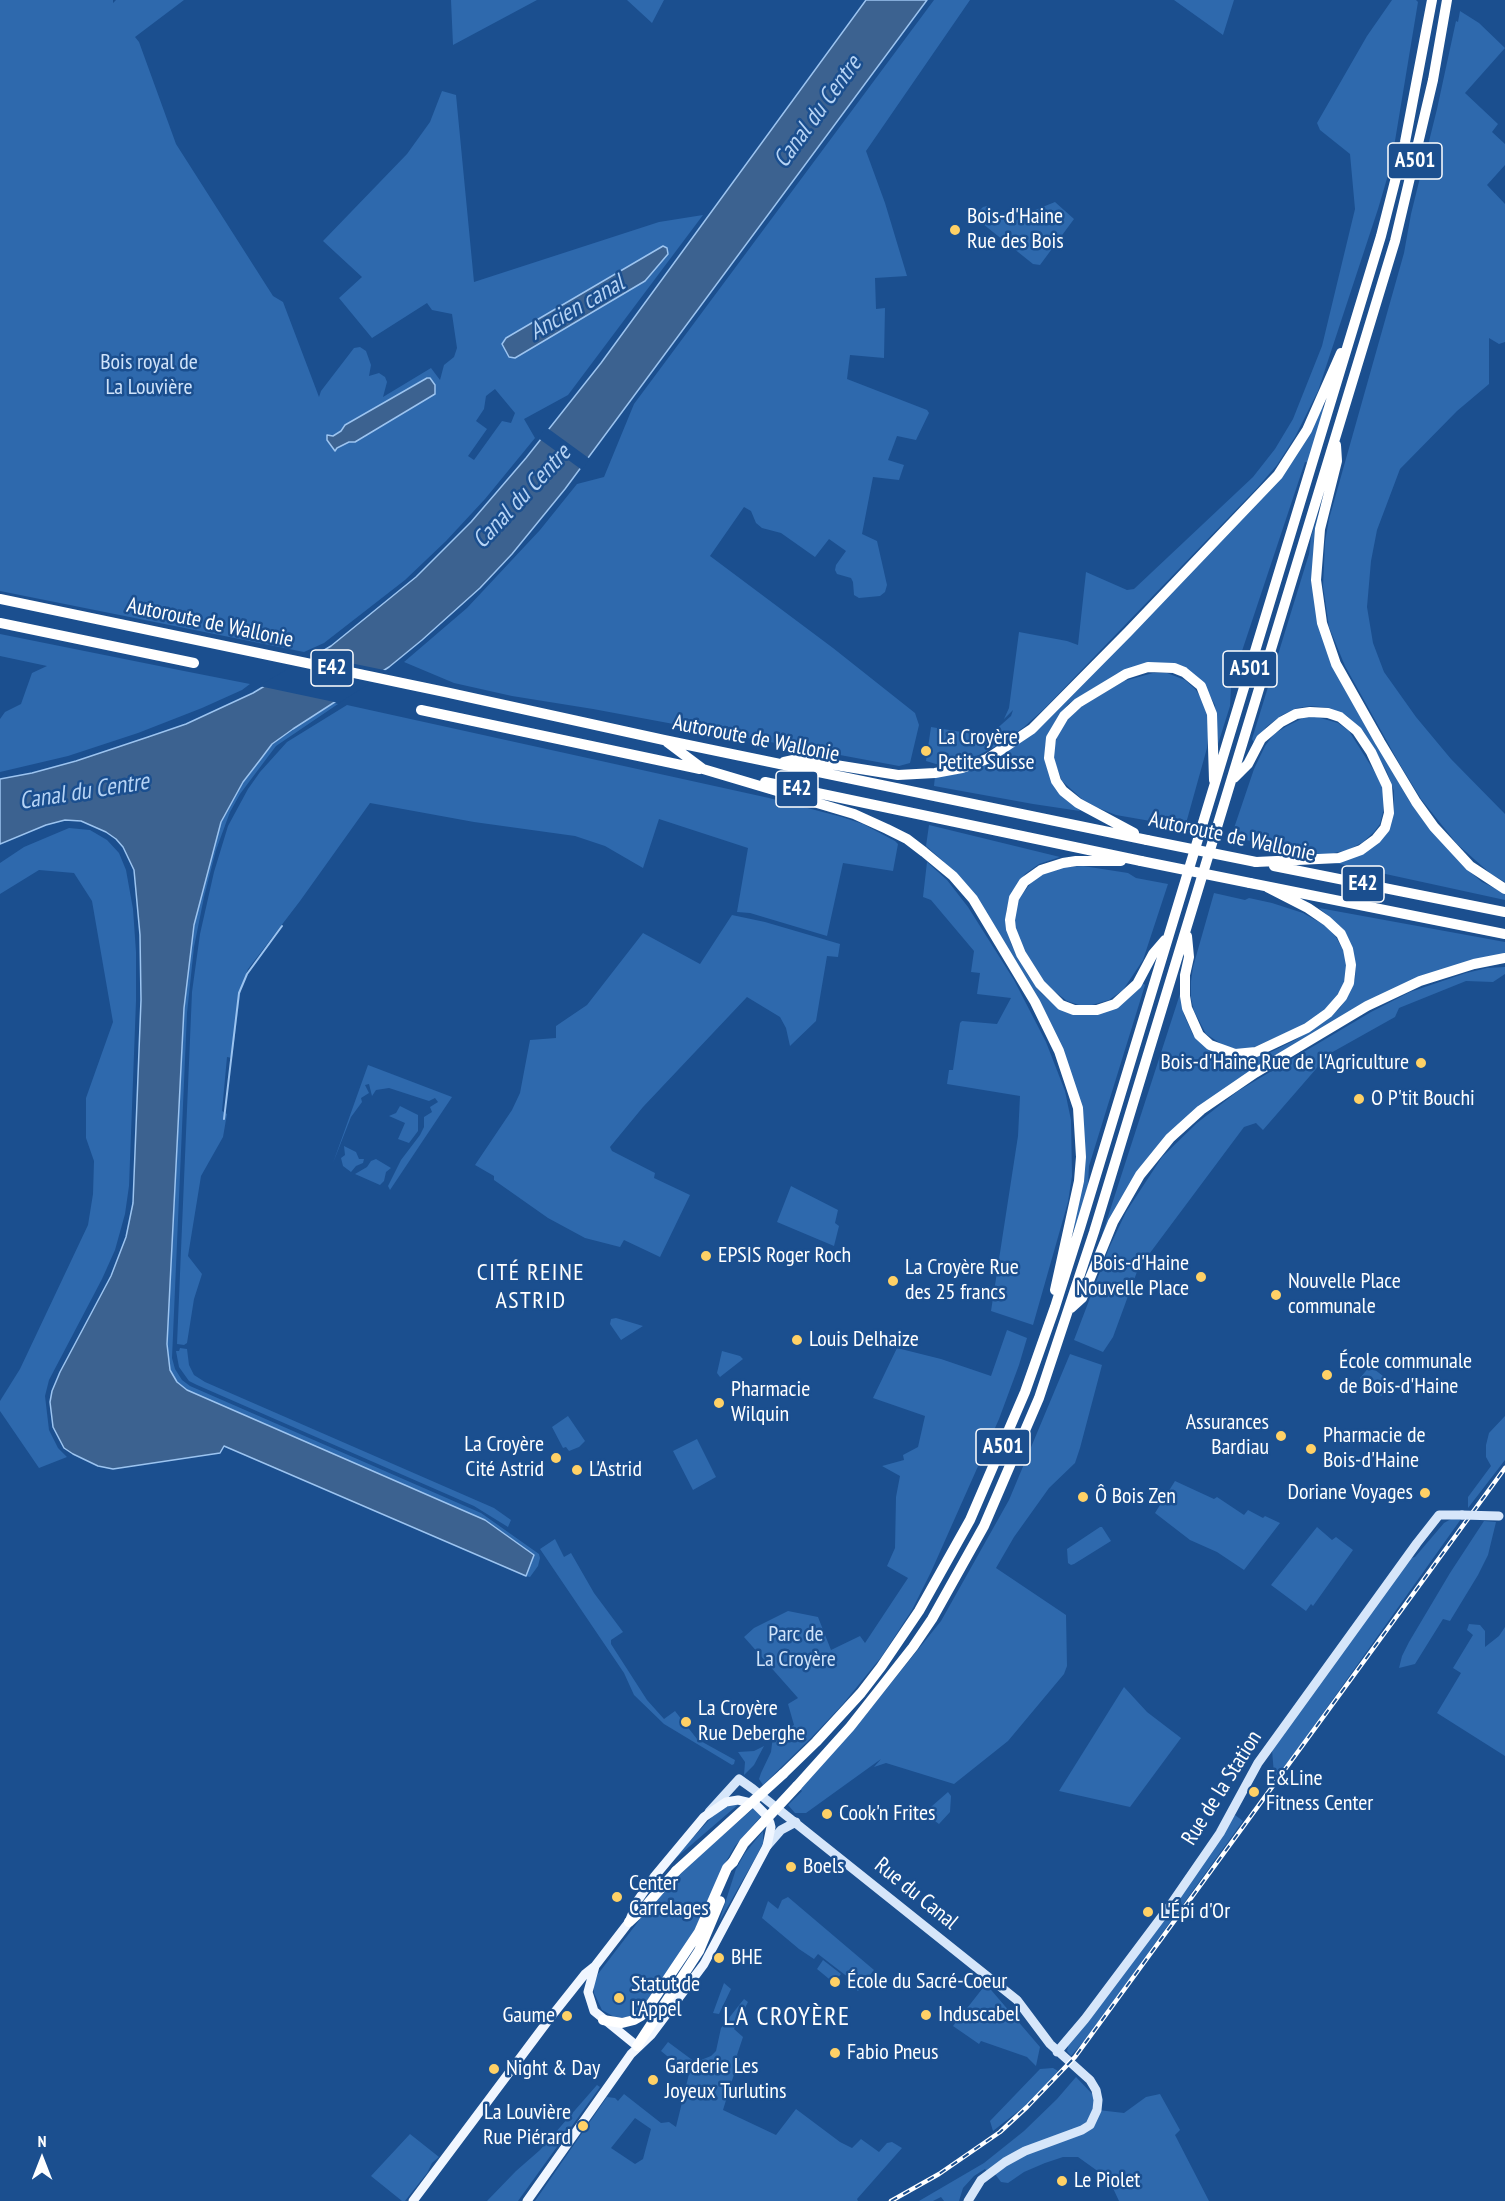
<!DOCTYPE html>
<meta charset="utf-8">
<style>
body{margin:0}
#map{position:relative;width:1505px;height:2201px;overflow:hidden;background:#1b4f8f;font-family:"PT Sans Narrow",sans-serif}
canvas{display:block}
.north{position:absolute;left:12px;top:2129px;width:60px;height:60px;-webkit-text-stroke:4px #1b4f8f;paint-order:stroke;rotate:0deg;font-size:16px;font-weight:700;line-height:24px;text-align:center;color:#fff}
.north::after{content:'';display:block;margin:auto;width:21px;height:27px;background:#fff;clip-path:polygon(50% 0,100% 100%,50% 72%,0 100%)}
</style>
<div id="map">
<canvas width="1505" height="2201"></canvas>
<div class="north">N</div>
</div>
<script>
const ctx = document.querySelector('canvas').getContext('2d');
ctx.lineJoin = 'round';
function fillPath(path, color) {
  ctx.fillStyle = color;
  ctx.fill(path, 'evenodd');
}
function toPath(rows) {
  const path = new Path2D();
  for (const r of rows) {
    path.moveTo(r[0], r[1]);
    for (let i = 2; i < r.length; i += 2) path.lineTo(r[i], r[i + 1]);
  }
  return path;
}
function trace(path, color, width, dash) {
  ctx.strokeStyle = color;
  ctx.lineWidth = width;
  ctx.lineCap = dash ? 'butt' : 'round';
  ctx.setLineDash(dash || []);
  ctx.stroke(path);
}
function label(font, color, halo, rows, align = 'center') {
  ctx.font = font + ' "PT Sans Narrow",sans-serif';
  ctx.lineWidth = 5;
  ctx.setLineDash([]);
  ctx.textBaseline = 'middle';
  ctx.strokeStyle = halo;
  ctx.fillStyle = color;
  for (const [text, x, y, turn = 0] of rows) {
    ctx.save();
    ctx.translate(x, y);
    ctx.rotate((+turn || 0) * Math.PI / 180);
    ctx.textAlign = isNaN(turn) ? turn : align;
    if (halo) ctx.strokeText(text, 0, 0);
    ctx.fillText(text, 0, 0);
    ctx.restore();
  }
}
fillPath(toPath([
 [0,0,113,0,113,3,116,0,184,0,135,37,139,42,176,144,273,296,283,302,319,397,321,391,354,348,360,347,366,351,371,365,369,376,379,373,385,377,387,382,383,397,431,368,440,380,444,365,454,357,457,348,452,314,432,310,427,303,372,338,339,298,362,277,323,241,407,154,430,122,442,91,456,95,474,282,659,222,703,215,568,395,524,419,535,438,485,499,446,541,405,580,324,643,304,652,0,591],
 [495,389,515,413,511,423,502,421,474,460,468,456,487,429,476,421,484,409,486,396],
 [451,0,537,0,453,45],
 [627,0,664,0,652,23],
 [934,0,970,0,866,151,885,203,907,276,875,278,876,309,885,308,884,358,850,355,847,379,927,410,929,413,916,440,897,436,888,460,904,465,899,480,873,477,862,534,877,541,887,585,885,592,880,596,859,598,854,595,853,582,851,578,837,574,835,570,836,565,846,551,829,539,815,557,781,533,762,528,756,523,751,511,744,507,710,556,833,648,915,713,919,725,910,763,899,766,593,709,512,696,454,683,404,662,467,608,540,530,577,484,604,477,634,404],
 [1174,0,1234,0,1223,35],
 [1392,0,1416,0,1418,2,1391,165,1378,209,1318,391,1295,437,1277,465,1258,487,1044,709,1024,727,1000,744,975,757,955,763,936,764,926,761,931,727,980,735,993,732,1011,716,1013,710,1004,719,1009,708,1019,632,1067,641,1078,645,1086,572,1127,590,1134,589,1253,477,1275,449,1293,419,1322,346,1355,209,1350,154,1320,130,1317,123,1367,36],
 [1460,11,1479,23,1505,48,1465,93,1498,124,1492,132,1505,144,1505,165,1487,185,1505,204,1505,342,1499,344,1489,338,1489,384,1457,411,1400,469,1377,530,1371,561,1367,607,1373,643,1384,672,1416,717,1451,759,1505,814,1505,882,1491,874,1457,844,1421,799,1399,763,1345,666,1329,627,1323,586,1325,542,1329,519,1404,253,1411,214,1437,109,1456,21,1458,22],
 [1055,202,1074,219,1040,265,1033,264,978,220,979,211,983,207,987,206,1009,221,1014,222,1025,214],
 [1322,407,1324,408,1308,463,1305,462,1238,663,1231,687,1230,706,1218,744,1215,705,1204,685,1196,677,1137,666,1116,674,1068,704,1056,720,1049,735,1045,747,1045,762,1080,811,1033,804,934,786,935,776,1017,743,1239,522],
 [1318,515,1320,516,1312,578,1341,683,1410,802,1426,824,1463,866,1482,882,1505,893,1505,900,1335,863,1345,860,1391,821,1394,808,1394,791,1387,772,1364,732,1347,716,1330,708,1311,706,1297,708,1282,715,1266,727,1254,743,1252,739,1309,554,1311,537],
 [0,634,179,670,250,684,242,690,202,708,138,733,68,756,0,772,0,719,5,712,21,704,32,673,47,666,0,656],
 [1153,673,1167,673,1185,680,1195,689,1202,699,1207,712,1209,728,1207,748,1185,827,1116,815,1096,807,1082,799,1062,781,1054,760,1054,747,1058,734,1066,721,1079,708,1124,681],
 [334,703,338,704,276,746,240,794,230,812,216,850,204,897,194,947,187,1013,172,1358,175,1369,182,1380,190,1386,481,1513,539,1554,540,1558,538,1566,530,1577,526,1576,534,1555,187,1390,177,1382,170,1370,167,1344,184,1008,189,951,199,899,221,822,243,782,272,744],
 [347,705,769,798,842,817,863,824,895,841,898,844,893,871,843,863,827,936,750,913,737,912,748,848,659,819,643,868,605,846,575,836,474,822,370,803,300,901,248,969,241,988,232,1058,227,1057,222,1111,227,1114,223,1137,201,1176,188,1256,202,1274,194,1299,187,1343,184,1345,177,1344,192,992,200,934,214,872,228,826,248,789,260,772,287,742],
 [1317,717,1338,723,1349,731,1381,782,1384,795,1383,812,1380,824,1374,832,1363,842,1348,850,1329,854,1312,854,1267,846,1261,843,1231,837,1254,769,1265,746,1274,734,1287,726,1303,718],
 [929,825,1060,857,1039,864,1025,874,1012,893,1006,911,1007,928,1011,944,1028,975,1041,993,1058,1008,1100,1013,1142,982,1145,985,1089,1166,1088,1186,1075,1230,1074,1229,1084,1143,1048,1018,943,861,926,846],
 [69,828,90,830,107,840,119,853,126,870,133,909,136,952,136,1001,129,1186,125,1214,115,1250,102,1279,49,1380,45,1396,49,1430,58,1448,67,1457,39,1468,0,1411,0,1401,20,1369,88,1225,93,1194,94,1161,86,1138,86,1098,113,1022,92,901,74,873,39,870,0,894,0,863,24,847],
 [927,862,947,880,968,907,1014,980,1046,1042,1065,1091,1071,1120,1072,1176,1068,1202,1033,1325,991,1311,1018,1136,1020,1096,947,1084,949,1070,953,1070,960,1023,962,1021,997,1024,1011,998,977,994,980,973,971,972,974,951,931,900,923,897],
 [1083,866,1128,873,1136,878,1168,884,1143,960,1123,990,1109,1000,1092,1005,1079,1005,1067,1001,1045,984,1021,945,1016,930,1014,915,1018,900,1033,880,1045,872,1062,867],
 [1214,893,1245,900,1249,898,1272,903,1303,913,1326,926,1336,937,1344,952,1347,965,1346,978,1341,990,1323,1012,1304,1025,1252,1048,1238,1049,1226,1047,1206,1034,1194,1011,1191,998,1191,981,1193,967],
 [1319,908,1505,942,1505,955,1401,985,1176,1127,1104,1236,1102,1235,1180,994,1184,1015,1193,1035,1205,1047,1220,1055,1233,1058,1251,1058,1267,1054,1295,1040,1322,1023,1340,1008,1350,992,1355,979,1356,964,1332,919],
 [732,915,765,922,840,944,838,957,827,956,816,1021,792,1044,790,1046,786,1028,780,1017,747,997,643,1107,610,1147,612,1151,655,1173,654,1178,690,1195,660,1257,624,1240,620,1247,585,1238,548,1218,494,1180,494,1176,475,1165,512,1110,520,1093,530,1040,556,1038,556,1026,587,1005,643,933,700,964],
 [1505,967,1505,974,1493,982,1466,981,1399,1008,1395,1017,1329,1054,1263,1130,1256,1123,1244,1127,1138,1269,1113,1337,1103,1352,1074,1340,1109,1248,1126,1212,1162,1157,1197,1123,1238,1091,1371,1012,1410,992,1466,973,1487,968],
 [368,1065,452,1097,390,1190,388,1186,401,1160,420,1135,424,1127,424,1117,432,1112,430,1107,438,1102,435,1098,429,1101,389,1088,376,1090,372,1096,369,1084,365,1085,369,1093,361,1098,362,1102,351,1117,333,1163],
 [400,1106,418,1115,418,1131,409,1143,398,1139,405,1123,389,1116,396,1113],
 [344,1146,356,1152,359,1159,364,1159,363,1163,356,1166,351,1172,343,1166,341,1158,345,1155],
 [376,1159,391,1168,386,1172,384,1181,380,1185,355,1174,367,1167,371,1161],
 [791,1186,838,1210,835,1223,839,1226,834,1246,777,1222],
 [616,1318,643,1326,621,1340,610,1324,611,1319],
 [1007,1330,1027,1338,1019,1365,999,1419,931,1572,912,1610,882,1656,843,1704,811,1738,763,1785,759,1779,761,1773,771,1752,773,1736,794,1725,788,1704,798,1698,744,1637,754,1628,788,1611,818,1617,831,1650,860,1636,865,1643,908,1578,887,1566,895,1548,896,1497,900,1476,882,1466,904,1460,903,1455,918,1447,925,1416,873,1398,897,1348,941,1359,991,1376],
 [180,1348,187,1349,189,1365,194,1375,205,1382,494,1508,511,1520,508,1527,474,1506,197,1385,189,1381,179,1367,176,1351,179,1351],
 [722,1351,740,1356,743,1359,720,1377,717,1373],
 [1070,1354,1102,1365,1080,1448,1075,1463,1049,1488,1014,1537,996,1568,1066,1615,1067,1666,1064,1674,1008,1741,954,1784,886,1763,874,1767,881,1759,806,1813,795,1813,788,1805,802,1791,800,1789,854,1729,941,1621,1009,1500],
 [1370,1366,1392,1383,1381,1396,1360,1378],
 [568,1416,585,1441,579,1447,569,1451,566,1447,563,1448,552,1427],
 [1505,1416,1505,1460,1468,1508,1468,1497,1491,1466,1486,1457,1486,1445,1489,1433],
 [697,1439,716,1477,693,1490,673,1451],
 [1175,1481,1214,1499,1217,1497,1244,1515,1248,1510,1263,1518,1265,1516,1280,1523,1244,1570,1217,1552,1190,1540,1155,1513],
 [1451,1519,1461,1519,1279,1775,1274,1774,1272,1750,1404,1560,1415,1557,1444,1523],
 [1484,1521,1496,1522,1488,1555,1478,1575,1450,1621,1443,1619,1415,1664,1399,1668,1402,1656,1409,1642,1450,1573],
 [1100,1527,1102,1527,1111,1541,1074,1564,1071,1565,1068,1563,1067,1549],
 [1317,1527,1332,1540,1336,1537,1353,1550,1313,1606,1311,1604,1306,1611,1271,1585],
 [555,1539,564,1557,571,1553,594,1593,623,1632,611,1640,611,1644,647,1700,664,1719,675,1711,697,1739,735,1760,734,1764,732,1765,664,1724,634,1695,624,1673,540,1549],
 [1469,1624,1480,1625,1485,1631,1485,1647,1499,1636,1505,1627,1505,1756,1437,1713,1461,1673,1453,1668,1473,1635,1467,1630],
 [1124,1687,1147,1712,1181,1738,1130,1807,1059,1791],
 [764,1746,754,1765,744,1775,745,1762,738,1752,754,1751],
 [948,1792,951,1796,950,1812,939,1824,924,1813],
 [740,1803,726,1815,669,1864,720,1808],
 [755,1807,762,1815,735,1846,724,1865,688,1945,638,2013,627,2017,616,2018,602,2010,594,1993,594,1984,598,1974,657,1897,678,1874],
 [1235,1815,1243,1821,1086,2039,1071,2056,1067,2051,1070,2038],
 [763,1831,763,1843,757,1855,719,1922,736,1869,745,1853],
 [788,1897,874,1970,858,1991,850,1985,853,1981,818,1954,814,1959,799,1949,762,1918,768,1901,778,1909,782,1900],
 [823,1960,841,1974,834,1983,817,1969],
 [724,1983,731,1989,719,2014,713,2013],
 [986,1984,1040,2047,1036,2066,1027,2057,981,2041,979,2044,953,2026],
 [744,1999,748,2002,734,2029,743,2037,737,2055,740,2059,735,2071,723,2110,776,2135,796,2109,840,2142,852,2148,861,2139,879,2152,887,2143,892,2142,902,2148,857,2199,858,2201,535,2201,607,2097,615,2098,618,2101,624,2094,661,2123,669,2122,676,2127,689,2074,661,2051,668,2042,695,2062,697,2057,701,2060,711,2056,716,2051,721,2028],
 [635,2118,651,2129,643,2159,635,2164,611,2148],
 [1053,2068,1058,2071,1030,2102,993,2131,990,2121,1040,2069],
 [1076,2077,1098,2100,1098,2110,1124,2113,1146,2097,1160,2094,1180,2130,1175,2135,1209,2201,1119,2201,1111,2184,1113,2178,1106,2177,1078,2157,1063,2157,1045,2163,1024,2172,1008,2183,1001,2182,995,2174,989,2174,985,2169,974,2176,963,2188,959,2201,944,2201,941,2197,933,2201,919,2201,984,2163,1024,2131,1057,2099],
 [597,2085,600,2087,518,2201,487,2201,516,2171,540,2150],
 [410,2134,439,2157,432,2163,427,2173,405,2201,402,2201,371,2176]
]), '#2e69ad');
const water = toPath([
 [866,0,927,0,565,489,512,554,480,588,422,640,389,667,293,729,272,744,260,760,243,782,221,822,194,925,184,1008,167,1344,170,1370,177,1382,187,1390,485,1520,534,1555,526,1576,224,1446,220,1453,113,1469,98,1466,73,1454,64,1448,53,1427,50,1402,52,1391,60,1372,111,1276,126,1237,133,1203,141,1000,140,935,134,870,123,847,116,839,106,832,81,821,65,820,46,825,0,844,0,779,32,773,76,761,148,737,186,724,253,693,331,646,416,577,471,522,526,458,601,363,866,0],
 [663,246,667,248,668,254,645,281,515,358,509,357,502,344,506,338,663,246],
 [427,378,430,378,435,385,435,394,355,442,349,442,337,448,335,451,327,440,327,435,333,436,341,431,345,425,427,378]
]);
fillPath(water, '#3c6290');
trace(water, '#9cc4f0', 1.5);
fillPath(toPath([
 [546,427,590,459,582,470,538,438],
 [311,655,389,671,339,703,259,686]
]), '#1b4f8f');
trace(toPath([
 [224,1119,239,993,247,974,282,926]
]), '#9cc4f0', 2);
trace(toPath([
 [709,1812,739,1779,753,1789,1017,2000,1050,2044,1090,2080,1096,2090,1098,2100,1097,2110,1090,2125,1082,2130,1025,2151,1005,2162,981,2180,968,2201],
 [767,1846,781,1830,796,1822],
 [1057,2052,1085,2019,1169,1907,1220,1833,1258,1763,1417,1543,1439,1515,1462,1515]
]), '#d6e6fa', 9);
trace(toPath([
 [595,1966,588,1992,594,2011,637,2046],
 [413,2201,550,2018,585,1974,595,1966,629,1922,638,1900,654,1877,704,1817,726,1802,738,1800,755,1804,767,1816,770,1823,771,1827,767,1846,704,1964,651,2035,631,2054,527,2201]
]), '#f0f6ff', 9);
trace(toPath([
 [1336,445,1337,461,1320,529,1316,580,1322,623,1336,664,1380,742,1416,802,1434,827,1470,866,1505,889],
 [0,599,445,692,664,740,1147,840],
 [0,623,194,663],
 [421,710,700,769],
 [667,742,703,769,854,814,887,829,907,839,924,852,953,876,973,899,1035,1002,1059,1051,1078,1108,1081,1157,1079,1181,1055,1290],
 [784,762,798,759,898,775,935,773,962,768,987,759,1032,729,1128,632,1278,475,1307,430,1341,353],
 [1234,778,1248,764,1261,739,1281,722,1296,714,1310,712,1328,713,1340,717,1357,731,1371,752,1387,786,1389,813,1385,828,1376,839,1361,850,1339,858,1256,862],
 [765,782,1141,861],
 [1134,833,1078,803,1063,791,1056,781,1049,758,1051,738,1064,716,1078,703,1126,674,1148,667,1174,668,1184,672,1201,686,1212,714,1214,780],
 [1121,861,1076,861,1063,863,1041,870,1024,882,1014,898,1010,920,1011,929,1021,954,1040,984,1061,1005,1074,1010,1097,1010,1115,1004,1137,984,1153,954,1165,940],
 [1274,866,1505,912],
 [1250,883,1505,934],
 [1187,936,1189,957,1185,975,1185,996,1187,1008,1199,1035,1210,1045,1235,1054,1256,1052,1307,1028,1328,1013,1342,997,1349,983,1351,965,1348,949,1341,934,1327,921,1308,908,1267,887],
 [1071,1308,1082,1298,1113,1222,1140,1175,1170,1138,1201,1110,1255,1073,1367,1006,1420,981,1474,964,1505,958],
 [783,1774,816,1742,861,1693,881,1667,919,1611,970,1520,1025,1392,1055,1307,1080,1228,1381,236,1405,142,1432,0],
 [797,1786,850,1727,913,1647,932,1619,984,1526,1039,1398,1094,1232,1395,241,1433,80,1447,0],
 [629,1922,643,1909,676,1871],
 [603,2020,622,2023,634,2020,641,2016,648,2008,699,1932,727,1868,733,1862],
 [637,2046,699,1951,720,1901]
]), '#fff', 10);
const rail = toPath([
 [891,2201,939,2174,1000,2132,1027,2107,1075,2057,1505,1468]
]);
trace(rail, '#fff', 4.5);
trace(rail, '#1b4f8f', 2, [7]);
trace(toPath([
 [1462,1515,1499,1516]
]), '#d6e6fa', 9);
trace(toPath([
 [1147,840,1256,862],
 [1141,861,1250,883],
 [733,1862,744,1843,797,1786],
 [676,1871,783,1774]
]), '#fff', 10);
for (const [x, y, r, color] of [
 [955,230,6,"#ffd166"],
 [926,751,6,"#ffd166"],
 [1421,1063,6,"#ffd166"],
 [1359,1099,6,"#ffd166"],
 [706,1256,6,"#ffd166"],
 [1201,1277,6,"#ffd166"],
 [893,1281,6,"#ffd166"],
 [1276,1295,6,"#ffd166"],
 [797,1340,6,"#ffd166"],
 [1327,1375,6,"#ffd166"],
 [719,1403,6,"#ffd166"],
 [1281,1436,6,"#ffd166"],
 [1311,1449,6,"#ffd166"],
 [556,1458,6,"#ffd166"],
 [577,1470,6,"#ffd166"],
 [1425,1493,6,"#ffd166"],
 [1083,1497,6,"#ffd166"],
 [686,1722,6,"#ffd166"],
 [1254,1792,6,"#ffd166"],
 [827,1814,6,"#ffd166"],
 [791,1867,6,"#ffd166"],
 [617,1897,6,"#ffd166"],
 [1148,1912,6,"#ffd166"],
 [719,1958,6,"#ffd166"],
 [835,1982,6,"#ffd166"],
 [619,1998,6,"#ffd166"],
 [926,2015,6,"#ffd166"],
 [567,2016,6,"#ffd166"],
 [835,2053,6,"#ffd166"],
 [494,2069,6,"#ffd166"],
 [653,2080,6,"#ffd166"],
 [583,2126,6,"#ffd166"],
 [1062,2181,6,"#ffd166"]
]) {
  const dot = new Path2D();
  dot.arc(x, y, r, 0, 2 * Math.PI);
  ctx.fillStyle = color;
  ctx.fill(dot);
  trace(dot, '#1b4f8f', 2);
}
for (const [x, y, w] of [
 [1415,161,54],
 [332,668,42],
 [1250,669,54],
 [797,789,42],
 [1363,884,42],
 [1003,1447,54]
]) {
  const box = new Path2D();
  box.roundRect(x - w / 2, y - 18, w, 36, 4.5);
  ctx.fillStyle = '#1b4f8f';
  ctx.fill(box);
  trace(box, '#fff', 1.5);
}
label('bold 21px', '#fff', null, [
 ["A501",1415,161],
 ["E42",332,668],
 ["A501",1250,669],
 ["E42",797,789],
 ["E42",1363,884],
 ["A501",1003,1447]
]);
label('22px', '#fff', '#1b4f8f', [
 ["Bois-d'Haine",967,217],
 ["Rue des Bois",967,242],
 ["La Croyère",938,738],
 ["Petite Suisse",938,763],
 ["Bois-d'Haine Rue de l'Agriculture",1409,1063,"right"],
 ["O P'tit Bouchi",1371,1099],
 ["EPSIS Roger Roch",718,1256],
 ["Bois-d'Haine",1189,1264,"right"],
 ["Nouvelle Place",1189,1289,"right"],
 ["La Croyère Rue",905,1268],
 ["des 25 francs",905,1293],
 ["Nouvelle Place",1288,1282],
 ["communale",1288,1307],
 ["Louis Delhaize",809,1340],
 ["École communale",1339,1362],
 ["de Bois-d'Haine",1339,1387],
 ["Pharmacie",731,1390],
 ["Wilquin",731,1415],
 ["Assurances",1269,1423,"right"],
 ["Bardiau",1269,1448,"right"],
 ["Pharmacie de",1323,1436],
 ["Bois-d'Haine",1323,1461],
 ["La Croyère",544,1445,"right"],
 ["Cité Astrid",544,1470,"right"],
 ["L'Astrid",589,1470],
 ["Doriane Voyages",1413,1493,"right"],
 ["Ô Bois Zen",1095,1497],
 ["La Croyère",698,1709],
 ["Rue Deberghe",698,1734],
 ["E&Line",1266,1779],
 ["Fitness Center",1266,1804],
 ["Cook'n Frites",839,1814],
 ["Boels",803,1867],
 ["Center",629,1884],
 ["Carrelages",629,1909],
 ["L'Épi d'Or",1160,1912],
 ["BHE",731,1958],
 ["École du Sacré-Coeur",847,1982],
 ["Statut de",631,1985],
 ["l'Appel",631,2010],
 ["Induscabel",938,2015],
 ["Gaume",555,2016,"right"],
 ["Fabio Pneus",847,2053],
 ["Garderie Les",665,2067],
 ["Joyeux Turlutins",665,2092],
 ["Night & Day",506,2069],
 ["La Louvière",571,2113,"right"],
 ["Rue Piérard",571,2138,"right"],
 ["Le Piolet",1074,2181]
], 'left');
label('22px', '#cfe3fa', '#1b4f8f', [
 ["Bois royal de",149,363],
 ["La Louvière",149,388],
 ["Parc de",796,1635],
 ["La Croyère",796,1660]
]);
label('22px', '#fff', '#1b4f8f', [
 ["Autoroute de Wallonie",210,623,12],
 ["Autoroute de Wallonie",756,739,11],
 ["Autoroute de Wallonie",1232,837,12],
 ["Rue de la Station",1222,1788,-58],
 ["Rue du Canal",916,1894,39]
]);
label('italic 24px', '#b5d3f5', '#1b4f8f', [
 ["Canal du Centre",818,112,-54],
 ["Ancien canal",577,308,-30],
 ["Canal du Centre",522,497,-47],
 ["Canal du Centre",84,792,-9]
]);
ctx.letterSpacing = '1.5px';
label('24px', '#fff', '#1b4f8f', [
 ["CITÉ REINE",531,1273],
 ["ASTRID",531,1301]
]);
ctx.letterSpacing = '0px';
ctx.letterSpacing = '1.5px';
label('26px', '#fff', '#1b4f8f', [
 ["LA CROYÈRE",787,2018]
]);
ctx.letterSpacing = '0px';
</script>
